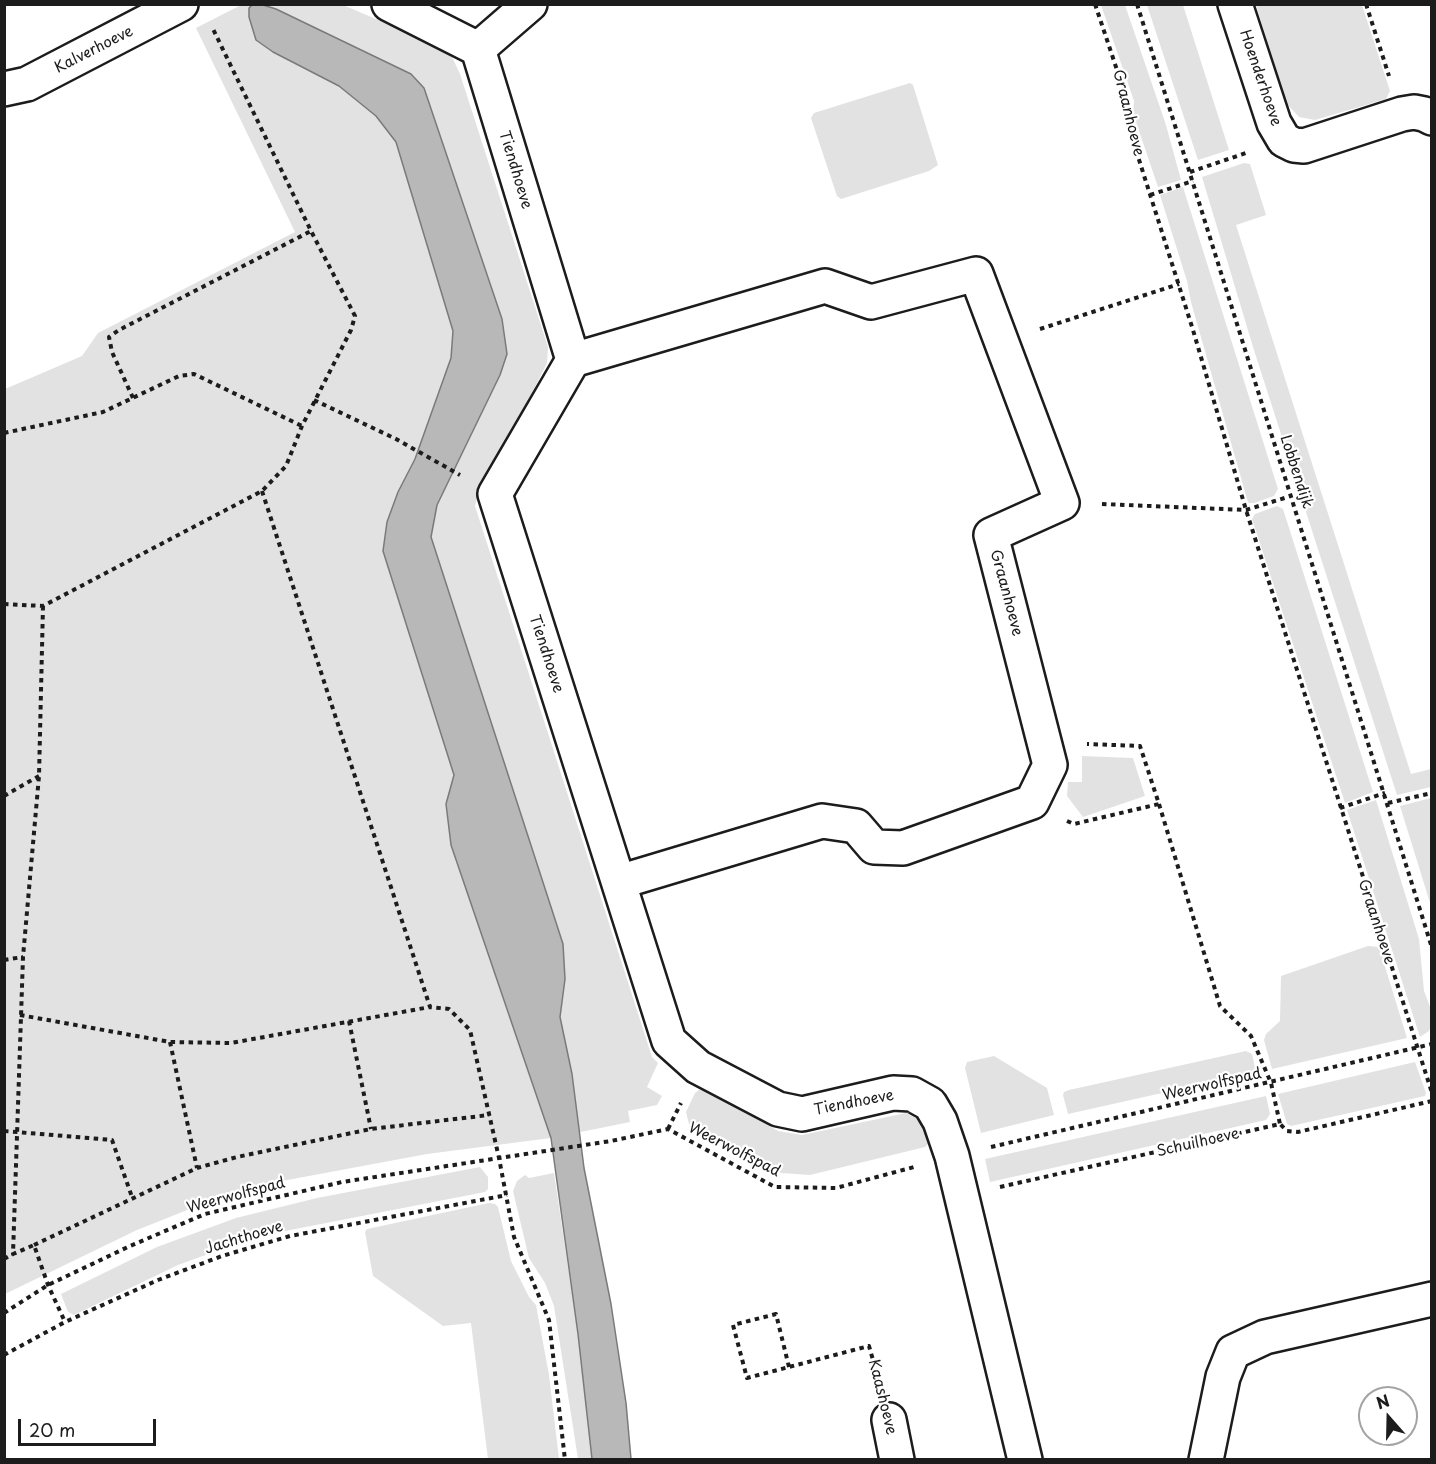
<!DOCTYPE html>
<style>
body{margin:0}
#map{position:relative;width:1436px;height:1464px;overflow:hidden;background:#fff;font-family:"Playpen Sans",sans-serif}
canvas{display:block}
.frame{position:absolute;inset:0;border:6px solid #1c1c1c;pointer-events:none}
.north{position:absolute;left:1358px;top:1386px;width:60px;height:60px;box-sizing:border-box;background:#fff;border:2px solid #a4a4a4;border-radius:50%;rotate:340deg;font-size:16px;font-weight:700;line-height:24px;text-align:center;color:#1c1c1c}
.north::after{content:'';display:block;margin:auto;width:21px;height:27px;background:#1c1c1c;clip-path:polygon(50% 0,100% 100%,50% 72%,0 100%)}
.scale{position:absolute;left:18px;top:1419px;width:138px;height:27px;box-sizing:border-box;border:3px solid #1c1c1c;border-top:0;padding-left:8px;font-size:18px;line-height:21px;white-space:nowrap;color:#1c1c1c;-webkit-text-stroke:4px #fff;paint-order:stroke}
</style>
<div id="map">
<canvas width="1436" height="1464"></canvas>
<div class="frame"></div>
<div class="north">N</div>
<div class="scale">20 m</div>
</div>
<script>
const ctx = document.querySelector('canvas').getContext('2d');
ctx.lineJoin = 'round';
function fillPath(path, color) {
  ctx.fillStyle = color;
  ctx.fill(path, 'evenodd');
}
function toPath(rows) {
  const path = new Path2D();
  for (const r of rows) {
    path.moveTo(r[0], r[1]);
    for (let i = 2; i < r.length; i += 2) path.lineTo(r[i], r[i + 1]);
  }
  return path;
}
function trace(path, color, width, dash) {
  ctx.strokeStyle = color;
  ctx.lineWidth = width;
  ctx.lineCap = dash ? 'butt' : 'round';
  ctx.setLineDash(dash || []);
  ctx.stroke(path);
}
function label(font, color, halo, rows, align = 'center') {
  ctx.font = font + ' "Playpen Sans",sans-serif';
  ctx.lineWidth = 4.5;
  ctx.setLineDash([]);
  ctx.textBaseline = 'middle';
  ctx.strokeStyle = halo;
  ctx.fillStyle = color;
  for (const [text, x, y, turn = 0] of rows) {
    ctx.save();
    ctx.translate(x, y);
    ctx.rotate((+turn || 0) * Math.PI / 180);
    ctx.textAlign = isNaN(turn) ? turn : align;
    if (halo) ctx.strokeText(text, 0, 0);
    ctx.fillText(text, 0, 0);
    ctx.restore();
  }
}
fillPath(toPath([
 [241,5,343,5,444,48,453,59,460,74,548,347,547,363,495,467,482,478,475,506,652,1057,658,1063,647,1087,662,1096,657,1105,628,1111,630,1122,551,1138,427,1154,282,1181,215,1199,137,1230,5,1294,5,389,82,356,98,333,295,232,196,28],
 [1101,5,1125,5,1166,125,1181,180,1158,187,1133,113,1134,101],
 [1147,5,1183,5,1229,150,1198,160],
 [1256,5,1362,5,1390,91,1386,99,1315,120,1299,117,1287,104],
 [910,83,913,85,938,165,929,171,841,199,837,196,811,118,814,113],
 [1244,163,1250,164,1266,215,1236,225,1411,774,1431,769,1431,787,1397,795,1253,347,1202,177],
 [1183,187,1278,489,1274,496,1254,503,1249,503,1247,499,1191,302,1187,281,1160,195],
 [1277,506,1283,509,1373,792,1345,803,1252,519,1255,514],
 [1082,756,1133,758,1145,796,1083,817,1067,796,1068,782,1082,782],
 [1431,798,1432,798,1431,906,1400,806],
 [1376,800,1419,939,1424,991,1432,1012,1431,1026,1429,1031,1420,1037,1347,810],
 [1368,946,1379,947,1407,1038,1272,1069,1264,1040,1266,1034,1280,1021,1281,976],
 [1246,1051,1252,1054,1256,1072,1068,1114,1063,1095,1064,1092,1069,1090],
 [994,1056,1047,1088,1054,1115,981,1133,965,1068,967,1062],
 [1415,1062,1426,1093,1425,1096,1291,1126,1287,1124,1278,1094],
 [699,1090,705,1090,778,1131,802,1135,906,1113,920,1120,928,1134,929,1143,925,1147,810,1175,781,1173,742,1157,689,1124,686,1112,695,1093],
 [1266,1096,1270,1114,1266,1120,990,1182,985,1159],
 [480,1167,488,1177,488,1189,485,1192,280,1232,219,1250,178,1265,74,1315,68,1312,61,1294,157,1247,236,1218,317,1198],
 [554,1173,578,1334,592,1459,578,1459,554,1306,545,1283,529,1258,513,1191,517,1181,525,1175,529,1178],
 [489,1203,495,1204,498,1207,511,1261,529,1297,536,1305,549,1375,559,1459,488,1459,471,1323,443,1326,373,1276,365,1232,367,1229]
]), '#e2e2e2');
const water = toPath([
 [263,5,276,9,411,74,424,88,502,319,507,354,500,375,437,505,431,537,563,944,565,979,560,1017,572,1074,584,1168,611,1304,626,1403,631,1459,592,1459,578,1334,551,1138,451,845,446,804,454,775,383,551,387,522,398,492,415,459,451,358,453,331,396,142,376,116,339,86,273,52,256,40,249,17,249,8,252,5,263,5]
]);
fillPath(water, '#b8b8b8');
trace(water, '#7a7a7a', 1.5);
const minor = toPath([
 [389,4,478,49,573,360,495,494,669,1041,698,1067,778,1109,802,1114,893,1093,912,1094,930,1104,940,1121,952,1156,1025,1460],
 [1235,4,1274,123,1284,140,1294,145,1304,146,1402,114,1414,112,1424,114,1432,118],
 [478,49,530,4],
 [4,89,27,84,181,4],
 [573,360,825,286,871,302,976,274,1062,503,991,535,1050,765,1032,802,903,848,874,847,856,826,822,821,619,882],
 [889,1420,897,1460],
 [1206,1460,1223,1377,1233,1352,1265,1337,1432,1299]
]);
trace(minor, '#1c1c1c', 38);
trace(toPath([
 [1095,4,1127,100,1128,125,1193,330,1246,510,1432,1093],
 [1137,4,1432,948],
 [1366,4,1389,76],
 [1190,172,1246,153],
 [1150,195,1193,181],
 [1040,329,1179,284],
 [133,398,112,352,109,337,119,330,311,231],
 [314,400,396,439,460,475],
 [4,433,103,412,179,376,194,374,302,426],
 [262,491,430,1007,449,1009,470,1030,499,1158,514,1237,549,1320,565,1460],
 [1102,504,1246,510,1291,496],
 [4,604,43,606,262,491,286,466,302,426,351,330,355,316,311,231,213,29],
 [43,606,39,776,23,957,13,1254,34,1245,48,1285,65,1322],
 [4,796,39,776],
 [1388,803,1432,793],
 [1159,804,1220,1006,1251,1036,1271,1083,1280,1124],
 [1340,808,1385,793],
 [1067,821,1074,824,1159,804,1140,746,1087,744],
 [4,960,23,957],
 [20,1015,170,1042,231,1043,430,1007],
 [349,1021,371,1129],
 [170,1042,197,1168],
 [668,1129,681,1103],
 [4,1131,112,1140,132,1197],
 [991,1147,1432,1044],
 [1000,1187,1280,1124,1287,1131,1298,1132,1432,1101],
 [34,1245,197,1168,237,1157,371,1129,489,1115],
 [4,1259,13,1254],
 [4,1313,48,1285,130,1246,205,1214,342,1182,611,1141,668,1129,775,1187,836,1188,914,1167],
 [4,1355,65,1322,158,1280,222,1256,290,1236,507,1195],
 [789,1367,776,1314,733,1325,747,1378,869,1346,879,1381]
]), '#1c1c1c', 4, [4.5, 4.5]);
trace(minor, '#fff', 33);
label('15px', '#1c1c1c', '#fff', [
 ["Kalverhoeve",94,50,-27],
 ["Hoenderhoeve",1260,78,71],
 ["Graanhoeve",1128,113,76],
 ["Tiendhoeve",515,170,73],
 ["Lobbendijk",1296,472,72],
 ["Graanhoeve",1006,593,75],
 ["Tiendhoeve",546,654,72],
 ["Graanhoeve",1376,922,72],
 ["Weerwolfspad",1212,1085,-13],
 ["Tiendhoeve",854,1103,-11],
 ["Schuilhoeve",1198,1143,-13],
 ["Weerwolfspad",734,1150,27],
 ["Weerwolfspad",236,1196,-15],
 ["Jachthoeve",244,1238,-17],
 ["Kaashoeve",882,1397,76]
]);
</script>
